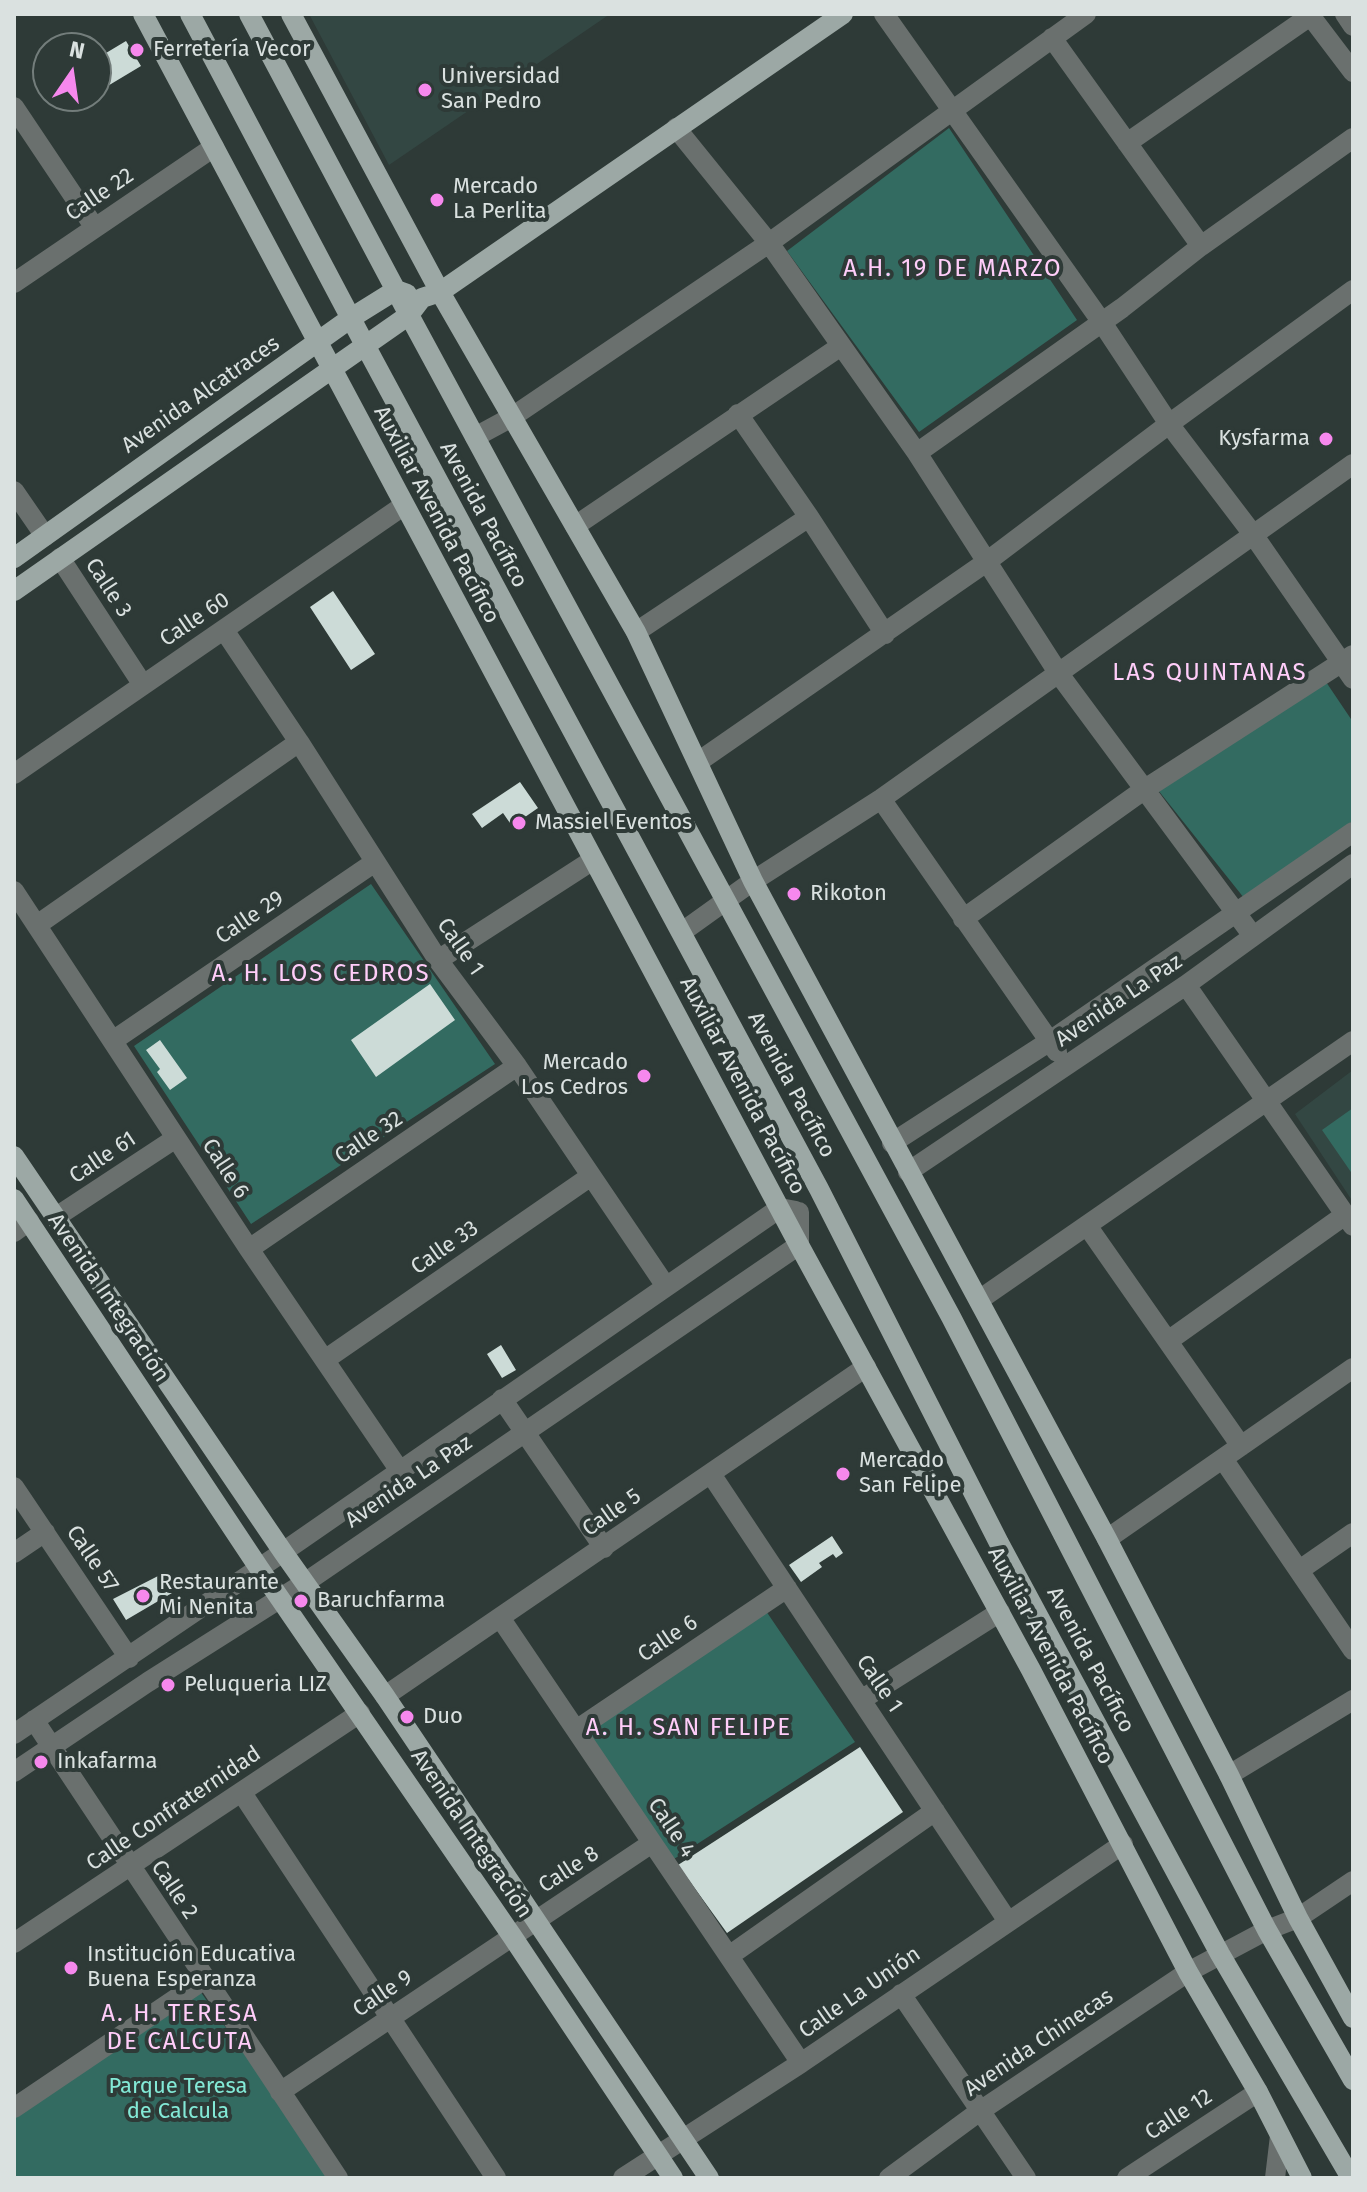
<!DOCTYPE html>
<meta charset="utf-8">
<style>
body{margin:0}
#map{position:relative;width:1367px;height:2192px;overflow:hidden;background:#2e3a37;font-family:"Fira Sans",sans-serif}
canvas{display:block}
.frame{position:absolute;inset:0;border:16px solid #dae1e0;pointer-events:none}
.north{position:absolute;left:32px;top:32px;width:80px;height:80px;box-sizing:border-box;background:#2e3a37;border:2px solid #737d7b;border-radius:50%;rotate:13deg;font-size:22px;font-weight:700;line-height:32px;text-align:center;color:#dae1e0}
.north::after{content:'';display:block;margin:auto;width:28px;height:36px;background:#f688ed;clip-path:polygon(50% 0,100% 100%,50% 72%,0 100%)}
</style>
<div id="map">
<canvas width="1367" height="2192"></canvas>
<div class="frame"></div>
<div class="north">N</div>
</div>
<script>
const ctx = document.querySelector('canvas').getContext('2d');
ctx.lineJoin = 'round';
function fillPath(path, color) {
  ctx.fillStyle = color;
  ctx.fill(path, 'evenodd');
}
function toPath(rows) {
  const path = new Path2D();
  for (const r of rows) {
    path.moveTo(r[0], r[1]);
    for (let i = 2; i < r.length; i += 2) path.lineTo(r[i], r[i + 1]);
  }
  return path;
}
function trace(path, color, width, dash) {
  ctx.strokeStyle = color;
  ctx.lineWidth = width;
  ctx.lineCap = dash ? 'butt' : 'round';
  ctx.setLineDash(dash || []);
  ctx.stroke(path);
}
function label(font, color, halo, rows, align = 'center') {
  ctx.font = font + ' "Fira Sans",sans-serif';
  ctx.lineWidth = 8;
  ctx.setLineDash([]);
  ctx.textBaseline = 'middle';
  ctx.strokeStyle = halo;
  ctx.fillStyle = color;
  for (const [text, x, y, turn = 0] of rows) {
    ctx.save();
    ctx.translate(x, y);
    ctx.rotate((+turn || 0) * Math.PI / 180);
    ctx.textAlign = isNaN(turn) ? turn : align;
    if (halo) ctx.strokeText(text, 0, 0);
    ctx.fillText(text, 0, 0);
    ctx.restore();
  }
}
fillPath(toPath([
 [309,14,610,14,389,165],
 [1353,1070,1353,1202,1295,1114]
]), '#334743');
fillPath(toPath([
 [949,128,1077,320,919,432,787,251],
 [1322,676,1353,722,1353,821,1244,898,1158,790],
 [371,884,495,1064,251,1224,134,1046],
 [1353,1108,1353,1175,1322,1130],
 [766,1611,855,1742,674,1859,588,1733],
 [200,1991,332,2178,14,2178,14,2114]
]), '#336b61');
fillPath(toPath([
 [126,41,141,66,96,93,96,59],
 [333,591,375,654,351,670,310,607],
 [520,782,538,808,512,826,503,813,482,828,472,814],
 [430,984,455,1020,376,1077,351,1040],
 [160,1040,187,1078,170,1090,157,1072,160,1069,146,1050],
 [501,1345,516,1370,502,1378,487,1354],
 [832,1536,843,1553,836,1558,833,1554,819,1563,822,1567,801,1582,789,1565],
 [160,1575,172,1593,126,1620,113,1599],
 [860,1747,903,1812,727,1933,678,1865]
]), '#ccdbd7');
trace(toPath([
 [884,14,1101,321,1169,424,1252,533,1353,679],
 [1309,14,1353,72],
 [1345,14,1353,26],
 [1052,38,1201,246],
 [14,107,95,228],
 [676,128,769,243,917,453,1059,674,1253,936],
 [1127,143,1313,14],
 [14,283,214,147],
 [738,414,809,517,885,634],
 [475,437,512,417,769,243,1086,14],
 [917,453,1122,308,1201,246,1353,138],
 [14,491,45,536],
 [575,526,841,346],
 [60,558,143,685],
 [224,630,299,742,438,960,517,1066,665,1285],
 [636,632,809,517],
 [698,762,985,563,1169,424,1353,290],
 [14,774,403,506],
 [881,799,1057,1052],
 [14,891,249,1249,400,1471],
 [963,919,1145,789,1353,655],
 [37,925,299,742],
 [682,932,753,881,881,799,1353,464],
 [438,960,593,860],
 [1186,985,1353,1226],
 [114,1040,375,862],
 [892,1143,1050,1041,1353,832],
 [908,1172,1186,985,1353,864],
 [56,1217,176,1138],
 [1088,1227,1241,1446],
 [14,1232,29,1221],
 [249,1249,517,1066],
 [979,1300,1353,1041],
 [1168,1341,1345,1215],
 [326,1359,591,1176],
 [502,1399,604,1548],
 [1223,1459,1353,1650],
 [711,1474,1007,1920],
 [14,1487,129,1658],
 [1107,1539,1353,1368],
 [14,1553,45,1532],
 [1301,1569,1353,1533],
 [501,1619,801,2063],
 [385,1696,866,1367],
 [861,1700,1000,1612],
 [34,1720,338,2178],
 [576,1730,787,1588],
 [14,1734,283,1552,780,1208,796,1211],
 [14,1772,148,1682,306,1582,799,1245,799,1212],
 [1229,1775,1353,1700],
 [242,1793,496,2178],
 [14,1943,360,1713],
 [729,1956,935,1811],
 [901,1994,1026,2178],
 [280,2092,652,1843],
 [14,2108,205,1979],
 [623,2178,801,2063,1123,1844],
 [889,2178,980,2111,1188,1972,1267,1930,1298,1918,1353,1881],
 [1127,2178,1258,2092],
 [1275,2178,1280,2136]
]), '#6a706e', 20);
trace(toPath([
 [143,14,799,1245,1031,1670,1188,1972,1258,2092,1302,2178],
 [190,14,365,345,819,1189,999,1543,1220,1954,1351,2178],
 [249,14,409,315,951,1317,1267,1930,1353,2080],
 [291,14,440,292,636,632,753,881,1107,1539,1229,1775,1298,1918,1353,2018],
 [14,558,351,318,396,290,407,294],
 [14,591,409,315,422,298,440,292,843,14],
 [14,1156,283,1552,385,1696,709,2178],
 [14,1199,259,1568,512,1936,673,2178]
]), '#9ca8a5', 20);
for (const [x, y, r, color] of [
 [137,50,8,"#f688ed"],
 [425,90,8,"#f688ed"],
 [437,200,8,"#f688ed"],
 [1326,439,8,"#f688ed"],
 [519,823,8,"#f688ed"],
 [794,894,8,"#f688ed"],
 [644,1076,8,"#f688ed"],
 [843,1474,8,"#f688ed"],
 [143,1596,8,"#f688ed"],
 [301,1601,8,"#f688ed"],
 [168,1685,8,"#f688ed"],
 [407,1717,8,"#f688ed"],
 [41,1762,8,"#f688ed"],
 [71,1968,8,"#f688ed"]
]) {
  const dot = new Path2D();
  dot.arc(x, y, r, 0, 2 * Math.PI);
  ctx.fillStyle = color;
  ctx.fill(dot);
  trace(dot, '#2e3a37', 3);
}
label('22px', '#dae1e0', '#2e3a37', [
 ["Ferretería Vecor",153,50],
 ["Universidad",441,77],
 ["San Pedro",441,102],
 ["Mercado",453,187],
 ["La Perlita",453,212],
 ["Kysfarma",1310,439,"right"],
 ["Massiel Eventos",535,823],
 ["Rikoton",810,894],
 ["Mercado",628,1063,"right"],
 ["Los Cedros",628,1088,"right"],
 ["Mercado",859,1461],
 ["San Felipe",859,1486],
 ["Restaurante",159,1583],
 ["Mi Nenita",159,1608],
 ["Baruchfarma",317,1601],
 ["Peluqueria LIZ",184,1685],
 ["Duo",423,1717],
 ["Inkafarma",57,1762],
 ["Institución Educativa",87,1955],
 ["Buena Esperanza",87,1980]
], 'left');
label('22px', '#dae1e0', '#2e3a37', [
 ["Calle 22",100,195,-34],
 ["Avenida Alcatraces",201,395,-35],
 ["Auxiliar Avenida Pacífico",436,515,62],
 ["Avenida Pacífico",483,515,62],
 ["Calle 3",108,588,57],
 ["Calle 60",195,620,-34],
 ["Calle 29",250,918,-34],
 ["Calle 1",460,947,55],
 ["Avenida La Paz",1119,1001,-34],
 ["Avenida Pacífico",791,1085,62],
 ["Auxiliar Avenida Pacífico",742,1086,62],
 ["Calle 32",369,1138,-34],
 ["Calle 61",103,1158,-34],
 ["Calle 6",225,1169,57],
 ["Calle 33",445,1248,-35],
 ["Avenida Integración",108,1298,56],
 ["Avenida La Paz",409,1482,-34],
 ["Calle 5",612,1513,-35],
 ["Calle 57",92,1559,56],
 ["Calle 6",668,1639,-34],
 ["Auxiliar Avenida Pacífico",1050,1656,62],
 ["Avenida Pacífico",1090,1660,62],
 ["Calle 1",879,1684,56],
 ["Calle Confraternidad",174,1809,-34],
 ["Calle 4",671,1828,56],
 ["Avenida Integración",471,1834,56],
 ["Calle 8",569,1870,-33],
 ["Calle 2",174,1890,56],
 ["Calle La Unión",860,1993,-35],
 ["Calle 9",383,1994,-34],
 ["Avenida Chinecas",1039,2043,-34],
 ["Calle 12",1179,2115,-33]
]);
label('22px', '#83e9d6', '#2e3a37', [
 ["Parque Teresa",178,2087],
 ["de Calcula",178,2112]
]);
ctx.letterSpacing = '2px';
label('24px', '#ffcdf9', '#2e3a37', [
 ["A.H. 19 DE MARZO",953,269],
 ["LAS QUINTANAS",1210,673],
 ["A. H. LOS CEDROS",321,974],
 ["A. H. SAN FELIPE",689,1728],
 ["A. H. TERESA",180,2014],
 ["DE CALCUTA",180,2042]
]);
ctx.letterSpacing = '0px';
</script>
